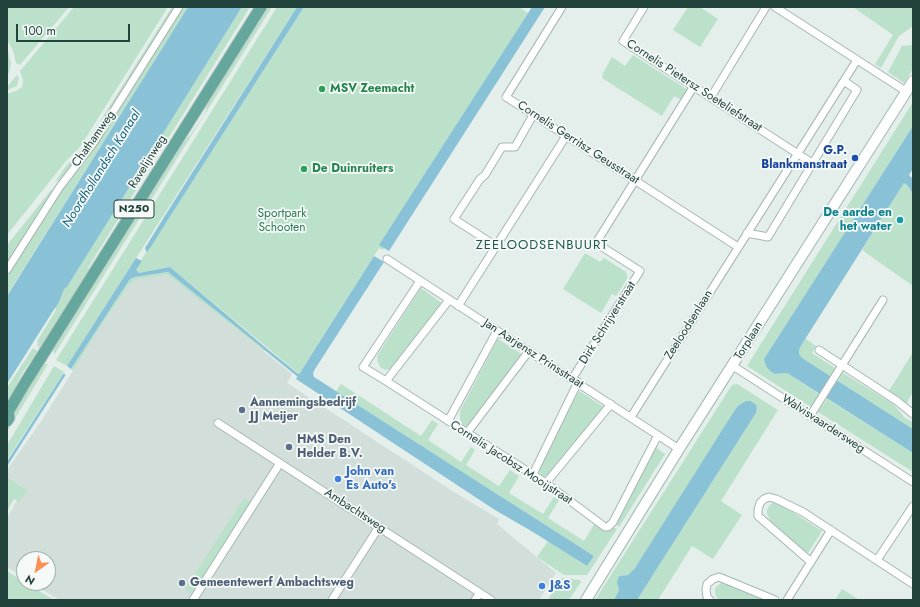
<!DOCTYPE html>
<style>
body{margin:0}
#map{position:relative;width:920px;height:607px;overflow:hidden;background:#e4eeeb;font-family:Jost,sans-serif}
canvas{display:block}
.frame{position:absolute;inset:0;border:8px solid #22423c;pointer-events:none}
.north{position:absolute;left:16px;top:551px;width:40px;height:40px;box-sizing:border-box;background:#f5faf8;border:1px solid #a1b0ad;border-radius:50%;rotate:213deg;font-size:11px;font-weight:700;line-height:16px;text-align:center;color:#22423c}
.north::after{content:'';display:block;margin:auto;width:14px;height:18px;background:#fb9056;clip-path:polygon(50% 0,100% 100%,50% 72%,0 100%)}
.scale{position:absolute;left:16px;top:24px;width:114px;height:18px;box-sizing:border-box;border:2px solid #22423c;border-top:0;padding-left:5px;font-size:12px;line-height:14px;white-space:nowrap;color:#22423c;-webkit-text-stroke:3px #f5faf8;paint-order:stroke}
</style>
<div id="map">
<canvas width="920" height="607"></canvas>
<div class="frame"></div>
<div class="north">N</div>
<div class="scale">100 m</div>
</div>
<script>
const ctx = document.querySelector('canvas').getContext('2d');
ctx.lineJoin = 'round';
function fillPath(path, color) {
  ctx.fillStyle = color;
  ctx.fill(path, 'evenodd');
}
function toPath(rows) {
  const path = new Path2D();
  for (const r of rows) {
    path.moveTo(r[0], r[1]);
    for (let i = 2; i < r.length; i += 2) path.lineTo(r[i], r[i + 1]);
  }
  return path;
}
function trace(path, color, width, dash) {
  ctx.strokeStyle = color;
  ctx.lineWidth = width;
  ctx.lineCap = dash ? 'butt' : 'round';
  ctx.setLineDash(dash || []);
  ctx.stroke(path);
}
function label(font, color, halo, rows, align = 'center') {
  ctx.font = font + ' Jost,sans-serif';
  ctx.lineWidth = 3.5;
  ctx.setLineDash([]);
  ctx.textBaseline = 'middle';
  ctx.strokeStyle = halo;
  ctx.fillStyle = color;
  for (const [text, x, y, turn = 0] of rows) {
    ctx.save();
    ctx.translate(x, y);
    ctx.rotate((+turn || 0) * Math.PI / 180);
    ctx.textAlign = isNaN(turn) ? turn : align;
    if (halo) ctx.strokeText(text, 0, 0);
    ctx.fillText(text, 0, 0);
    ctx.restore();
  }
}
fillPath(toPath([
 [169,275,292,374,287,383,454,492,499,519,497,524,556,573,539,600,59,600,32,583,48,583,48,559,24,559,24,578,7,567,7,518,24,488,7,477,7,470,42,420,107,317,130,284,137,279]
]), '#d2deda');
fillPath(toPath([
 [7,7,69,7,20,65,16,63,13,50,7,40],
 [74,7,168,7,80,147,66,161,7,235,7,94,16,91,22,87,23,80,20,71],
 [172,7,174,7,86,148,59,180,55,182,66,166,84,147],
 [183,7,188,7,7,295,7,277,60,193,91,153],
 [242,7,250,7,141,182,88,268,90,269,40,348,37,345,38,343,37,341,56,310,55,308,60,296,64,289,67,287],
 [267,7,272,7,54,355,53,349,182,143,191,134,205,113,207,103],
 [277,7,297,7,67,366,56,360],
 [304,7,519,7,528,13,381,245,384,247,383,250,379,248,299,374,170,267,140,273,137,272,136,270,142,261,141,260,173,212],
 [688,7,700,7,718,19,700,47,673,30],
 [853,7,913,7,913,26,899,36,881,68,875,64,893,35],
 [913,45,913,69,904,83,888,72,902,46],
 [7,46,11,64,7,80],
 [633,55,688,90,682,100,674,96,662,116,602,78,603,73,612,57,625,66],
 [17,75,19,78,17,86,7,90,7,87],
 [913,102,913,126,764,359,775,374,787,373,819,394,811,407,747,366],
 [904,183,908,186,913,194,913,286,862,250],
 [51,190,52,191,7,263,7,245],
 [585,253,600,262,604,258,626,272,627,275,627,279,616,296,612,294,601,313,563,289],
 [168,272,265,350,264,351,168,275,137,279,130,284,107,317,73,371,71,369,130,279,135,277],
 [421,288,443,304,391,369,385,370,380,367,378,362,377,356],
 [805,338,816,346,812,353,835,368,830,376,801,358,799,354,799,350],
 [498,339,523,355,471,423,467,426,463,425,460,420,460,411],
 [33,348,38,351,23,372,18,381,15,390,7,402,7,386,8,386],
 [913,352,913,392,906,404,899,397,889,391],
 [44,364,48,364,7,432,7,426,40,368],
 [54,366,64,372,7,460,7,445],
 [843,373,893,404,905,418,913,422,913,429,838,381],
 [341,384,421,436,432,420,438,424,428,440,461,462,471,447,475,450,466,465,499,486,510,470,519,476,509,493,543,514,554,497,559,500,548,518,584,541,595,523,610,530,613,527,617,529,587,575,564,575,537,557,548,541,587,566,594,556,336,391],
 [737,384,778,410,721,501,742,515,713,559,692,546,658,600,637,600,756,413,757,408,753,402,751,401,635,568,628,575,620,576,618,587,619,590,614,600,595,600,732,385],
 [579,391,604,407,550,474,543,477,541,476,539,470,540,465],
 [827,399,913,453,913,472,818,412],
 [656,447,663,453,665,453,665,454,619,527,615,524,617,523],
 [7,477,27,490,19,502,14,499,7,511],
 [244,498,250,502,192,594,185,589],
 [774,502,780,504,822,531,808,553,806,553,771,522,767,514,767,510,769,506],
 [7,571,24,582,24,583,26,583,54,600,7,600],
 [562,578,580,580,581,582,569,600,548,600],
 [721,583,728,584,763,600,720,600,716,597,715,592,715,588],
 [842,589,858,599,857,600,835,600]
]), '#bce1ca');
fillPath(toPath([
 [188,7,242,7,67,287,64,289,59,302,7,384,7,296],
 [297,7,304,7,150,248,147,252,146,251,145,248,166,214],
 [532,7,545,7,389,251,379,245],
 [913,126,913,169,909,175,913,179,913,194,908,186,904,183,802,344,799,350,799,354,802,358,913,429,913,453,787,373,775,374,770,371,766,366,764,359],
 [374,256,384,262,315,369,313,373,314,377,594,556,587,566,533,532,495,510,296,379],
 [136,258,142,261,136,270,139,273,170,267,266,348,265,350,168,272,135,277,130,279,71,369,67,366],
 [746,401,751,401,756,405,757,408,756,413,637,600,614,600,619,590,617,582,619,576,628,575,635,568,733,413,738,406]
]), '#89c2d6');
fillPath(toPath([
 [55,308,56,309,7,386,7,384]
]), '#e4eeeb');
trace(toPath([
 [264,348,300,377],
 [7,464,64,375]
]), '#89c2d6', 2.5);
const street = toPath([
 [562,7,506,97,738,247],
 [644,7,623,41,812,163],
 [775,7,907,92],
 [711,97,766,7],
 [747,233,768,237,857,90,844,81],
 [496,246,454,219,480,179,485,175,502,147,515,147,533,115],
 [387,259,679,449],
 [7,270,59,188,94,142,179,7],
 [420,281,363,367,386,381,449,300],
 [458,306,566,136],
 [819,350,897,401,913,414],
 [733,366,913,482],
 [572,379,640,271,596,243,694,86],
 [386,381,546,483,605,527,608,527,613,522,658,435],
 [810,416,883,300],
 [631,417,857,60],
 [448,421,497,331],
 [218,423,491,600],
 [467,433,529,351],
 [533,474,578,382],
 [546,483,611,404],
 [877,560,913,506],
 [811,562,758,516,758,510,760,503,764,499,769,497,776,499,803,512,913,584],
 [193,600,280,463],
 [332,600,379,527],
 [475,600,480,593],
 [710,600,707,597,706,590,707,584,713,579,719,577,775,600],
 [787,600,831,530]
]);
const secondary = toPath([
 [586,600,679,449,913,81]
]);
const primary = toPath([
 [7,421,9,418,8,412,25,383,261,7]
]);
trace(street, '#a6b7b3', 9);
trace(secondary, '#a1bbb5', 12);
trace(primary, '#c1cac8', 13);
trace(street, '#fff', 7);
trace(secondary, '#fff', 10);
trace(primary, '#66a79d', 11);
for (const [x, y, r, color] of [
 [322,89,4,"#2e9e5b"],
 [855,158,4,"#1a4fb4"],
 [304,169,4,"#2e9e5b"],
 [900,220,4,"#0f9aa8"],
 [242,410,4,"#5c6f8a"],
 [289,447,4,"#5c6f8a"],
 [338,479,4,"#3f7fe0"],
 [182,583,4,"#5c6f8a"],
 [542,586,4,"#3f7fe0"]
]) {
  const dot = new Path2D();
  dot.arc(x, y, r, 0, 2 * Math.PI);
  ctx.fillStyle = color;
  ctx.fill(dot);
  trace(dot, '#f5faf8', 1.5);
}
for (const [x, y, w] of [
 [134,209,40]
]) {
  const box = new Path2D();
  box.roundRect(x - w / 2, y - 9, w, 18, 3);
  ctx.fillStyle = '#f5faf8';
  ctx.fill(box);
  trace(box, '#22423c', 1);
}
label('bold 11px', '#22423c', null, [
 ["N250",134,209]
]);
label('12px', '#22423c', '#f5faf8', [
 ["Cornelis Pietersz Soeteliefstraat",694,86,33],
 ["Chathamweg",94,139,-55],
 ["Cornelis Gerritsz Geusstraat",578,143,33],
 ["Ravelijnweg",148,162,-58],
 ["Dirk Schrijverstraat",608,323,-58],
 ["Zeeloodsenlaan",689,325,-58],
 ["Torplaan",749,341,-58],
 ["Jan Aarjensz Prinsstraat",533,354,33],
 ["Walvisvaardersweg",823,424,33],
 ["Cornelis Jacobsz Mooijstraat",511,463,33],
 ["Ambachtsweg",355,511,33]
]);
label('bold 12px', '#27864d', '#f5faf8', [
 ["MSV Zeemacht",330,89],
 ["De Duinruiters",312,169]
], 'left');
label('bold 12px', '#164399', '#f5faf8', [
 ["G.P.",847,151],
 ["Blankmanstraat",847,165]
], 'right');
label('bold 12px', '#0d838f', '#f5faf8', [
 ["De aarde en",892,213],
 ["het water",892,227]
], 'right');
label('12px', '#297c52', '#f5faf8', [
 ["Sportpark",282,214],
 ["Schooten",282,228]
]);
label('bold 12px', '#4e5e75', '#f5faf8', [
 ["Aannemingsbedrijf",250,403],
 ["JJ Meijer",250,417],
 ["HMS Den",297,440],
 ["Helder B.V.",297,454],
 ["Gemeentewerf Ambachtsweg",190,583]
], 'left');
label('bold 12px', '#366cbe', '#f5faf8', [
 ["John van",346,472],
 ["Es Auto's",346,486],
 ["J&S",550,586]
], 'left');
label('italic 13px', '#176582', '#f5faf8', [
 ["Noordhollandsch Kanaal",102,169,-58]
]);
ctx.letterSpacing = '1px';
label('13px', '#1c554e', '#f5faf8', [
 ["ZEELOODSENBUURT",542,246]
]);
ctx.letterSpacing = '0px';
</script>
